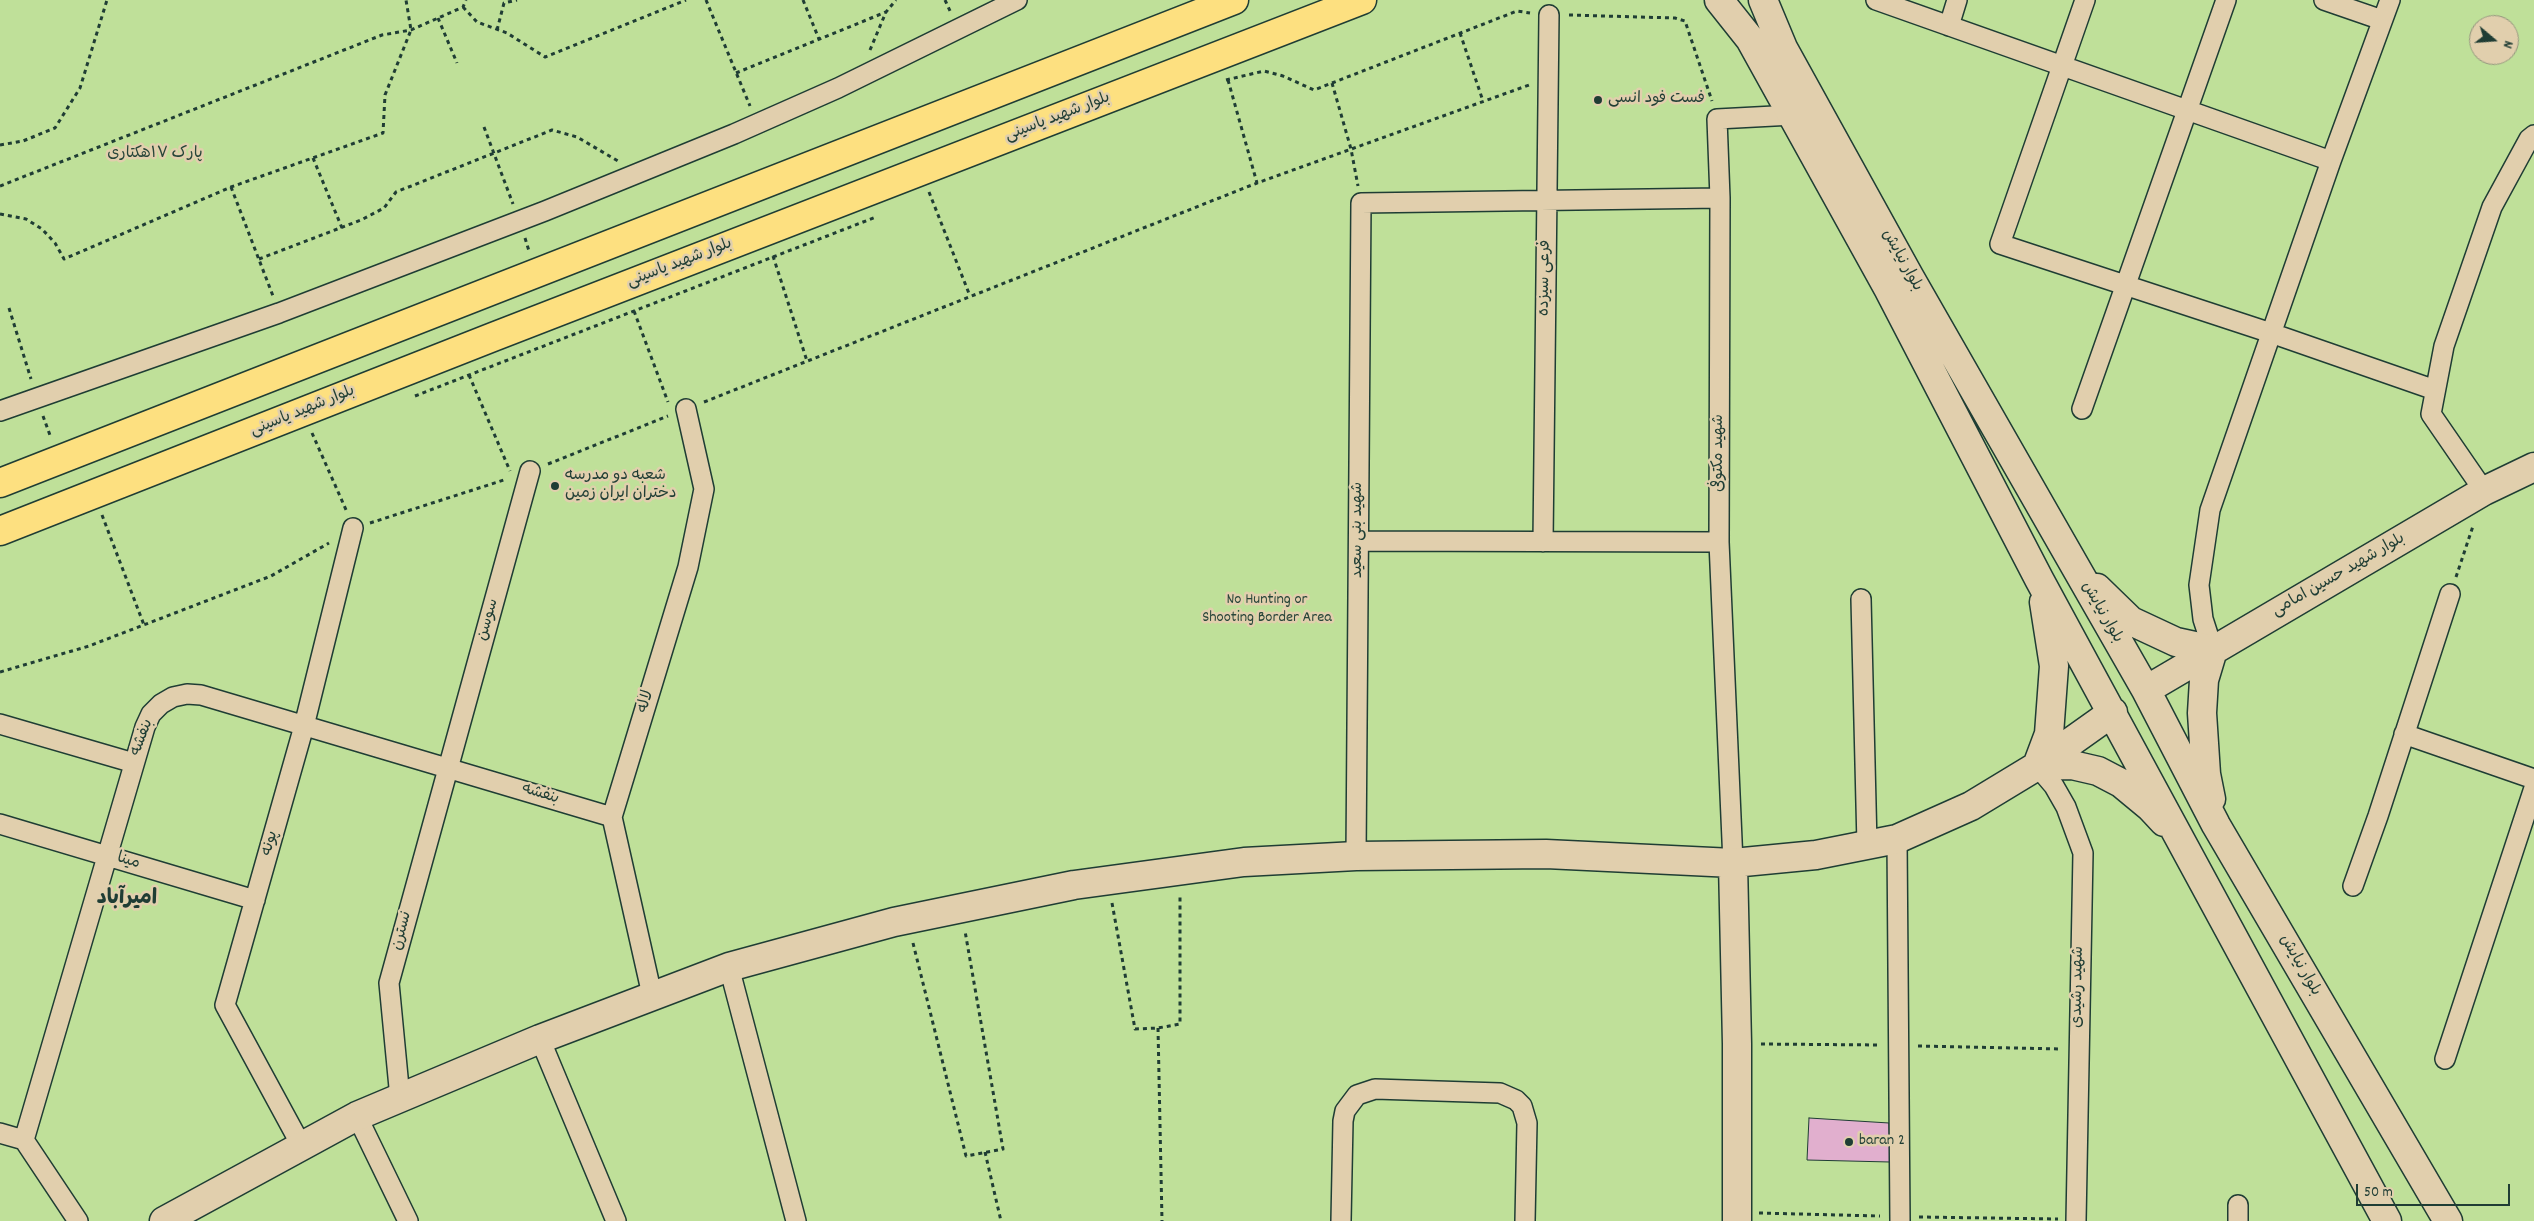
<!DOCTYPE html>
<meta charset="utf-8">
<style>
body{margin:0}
#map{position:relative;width:2534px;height:1221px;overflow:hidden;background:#e1c9b4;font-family:Dekko,sans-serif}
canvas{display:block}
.north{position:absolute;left:2469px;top:15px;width:50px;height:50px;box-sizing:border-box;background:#e1cfad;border:1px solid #93957d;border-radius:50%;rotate:108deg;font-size:14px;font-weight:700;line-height:20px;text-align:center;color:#1f3d34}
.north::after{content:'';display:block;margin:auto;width:18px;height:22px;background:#1f3d34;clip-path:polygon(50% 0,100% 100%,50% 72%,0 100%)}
.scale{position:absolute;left:2356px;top:1184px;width:154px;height:22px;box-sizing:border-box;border:2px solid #1f3d34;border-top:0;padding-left:6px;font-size:15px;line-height:18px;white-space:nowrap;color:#1f3d34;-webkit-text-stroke:4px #e1cfad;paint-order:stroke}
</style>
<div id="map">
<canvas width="2534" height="1221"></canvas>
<div class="north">N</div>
<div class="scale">50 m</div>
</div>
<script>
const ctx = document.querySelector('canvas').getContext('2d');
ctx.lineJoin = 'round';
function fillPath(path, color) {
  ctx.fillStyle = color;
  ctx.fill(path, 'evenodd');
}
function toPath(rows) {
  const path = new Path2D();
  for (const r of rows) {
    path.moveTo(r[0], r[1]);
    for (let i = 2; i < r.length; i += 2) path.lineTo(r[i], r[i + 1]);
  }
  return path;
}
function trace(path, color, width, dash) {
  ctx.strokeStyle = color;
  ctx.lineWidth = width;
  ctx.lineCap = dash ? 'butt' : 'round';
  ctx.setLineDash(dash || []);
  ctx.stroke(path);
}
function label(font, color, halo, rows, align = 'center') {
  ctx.font = font + ' Dekko,"Playpen Sans Arabic",sans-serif';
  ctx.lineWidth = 5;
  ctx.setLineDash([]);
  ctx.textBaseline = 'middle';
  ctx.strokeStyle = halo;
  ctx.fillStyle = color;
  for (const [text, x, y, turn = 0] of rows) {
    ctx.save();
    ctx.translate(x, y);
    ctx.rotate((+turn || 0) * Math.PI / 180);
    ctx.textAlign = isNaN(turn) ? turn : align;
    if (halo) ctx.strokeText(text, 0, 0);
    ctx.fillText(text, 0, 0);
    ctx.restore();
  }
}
fillPath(toPath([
 [0,0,2534,0,2534,1221,0,1221],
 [2479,25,2509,25,2509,55,2479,55]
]), '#bfe099');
const building = toPath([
 [1809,1118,1889,1123,1890,1162,1807,1160,1809,1118]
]);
fillPath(building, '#e1afce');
trace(building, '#1f3d34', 1);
const street = toPath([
 [1876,0,2331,161],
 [2085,0,2000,244,2271,333,2435,390],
 [2324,0,2382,20],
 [1949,26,1957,0],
 [2082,409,2226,0],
 [0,411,279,313,545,211,734,134,838,88,1017,0],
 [2484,491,2431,414,2444,346,2492,207,2529,139,2534,135],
 [1359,541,1719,542],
 [1543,542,1549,15],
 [1861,599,1867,845],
 [2213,650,2203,619,2199,585,2210,510,2331,161,2390,0],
 [0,724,134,763],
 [2404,734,2534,779],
 [2037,766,2054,786,2066,807,2083,853,2076,1221],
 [0,824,255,900],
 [1897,839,1900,1221],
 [1356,856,1361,203,1720,198],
 [1733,863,1719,542,1720,198,1717,119,1793,115],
 [2353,886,2378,816,2450,594],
 [729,967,796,1221],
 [652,995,612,817,688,567,704,489,686,409],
 [540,1039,616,1221],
 [2445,1059,2534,788],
 [400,1098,389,983,530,471],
 [357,1116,408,1221],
 [0,1133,24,1140,78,1221],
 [24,1140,145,727,151,714,161,704,173,697,187,694,201,695,612,817],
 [301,1145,225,1005,304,726,353,528],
 [1341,1221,1343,1121,1345,1111,1357,1095,1375,1089,1500,1093,1516,1100,1522,1106,1527,1123,1525,1221],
 [2238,1221,2238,1205]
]);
const secondary = toPath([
 [1719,0,1750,39,1889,290,2039,579,2387,1221],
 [1763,0,1783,48,1909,276,2146,690,2216,825,2448,1221],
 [2097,588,2131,621,2176,642,2213,650,2204,680,2202,713,2206,774,2211,799],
 [2044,602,2054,666,2049,734,2037,766,2072,765,2098,771,2121,783,2150,807,2164,822],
 [2146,690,2484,491,2534,467],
 [1733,863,1737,1044,1737,1221],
 [164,1221,357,1116,540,1039,729,967,894,922,1074,885,1244,862,1356,856,1546,854,1733,863,1816,855,1897,839,1971,806,2037,766,2113,712]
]);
const primary = toPath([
 [0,483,1234,0],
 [0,531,493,337,1362,0]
]);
trace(street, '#1f3d34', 22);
trace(secondary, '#1f3d34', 31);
trace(primary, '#1f3d34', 31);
trace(toPath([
 [706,0,750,106],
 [803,0,819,39],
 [945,0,951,13],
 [463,7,477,22,507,33,545,57,686,0],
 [1569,15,1675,18,1685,21,1712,101],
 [438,18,457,63],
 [497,30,504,3,517,0],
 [1460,33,1483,101],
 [870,50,886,12,896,0],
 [736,73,886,12],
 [1226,80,1264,71,1283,76,1314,90,1517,11,1530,13],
 [1228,80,1257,183,1529,85],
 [1332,83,1351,149,1358,186],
 [484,127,513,204],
 [0,145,23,141,55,128,80,88,107,0],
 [313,158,342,228],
 [0,186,382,35,411,30,463,7,466,0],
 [231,187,273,296],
 [929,192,970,296],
 [0,214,26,219,42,229,55,243,64,259,231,187,383,133,385,95,411,30,406,0],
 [525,238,529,251],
 [773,256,807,361],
 [259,259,361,220,384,208,396,192,552,130,577,137,618,161],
 [9,308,31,379],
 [634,311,668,402],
 [469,375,510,471],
 [415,396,876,217],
 [704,402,1257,183],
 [43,416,51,438],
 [312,433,347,512],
 [548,464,668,416],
 [102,515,144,625],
 [370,523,507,479],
 [2456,577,2473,526],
 [0,672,89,646,271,576,329,543],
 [1112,903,1135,1029,1158,1028,1180,1024,1180,894],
 [913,943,966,1156,1003,1149,965,931],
 [1158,1028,1162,1221],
 [1761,1044,1880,1045],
 [1918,1046,2060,1049],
 [985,1152,1001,1221],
 [1759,1213,1880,1216],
 [1919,1217,2058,1219]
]), '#1f3d34', 3, [4, 4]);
trace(street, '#e1cfad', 19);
trace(secondary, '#e1cfad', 28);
trace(primary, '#fde080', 28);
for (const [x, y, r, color] of [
 [1598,100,5,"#1f3d34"],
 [555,486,5,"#1f3d34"],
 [1849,1142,5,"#1f3d34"]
]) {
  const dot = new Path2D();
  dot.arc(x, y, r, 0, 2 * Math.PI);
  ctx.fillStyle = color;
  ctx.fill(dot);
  trace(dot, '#e1cfad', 2);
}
label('16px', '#1f3d34', '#e1cfad', [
 ["فست فود انسی",1608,100],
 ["شعبه دو مدرسه",565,477],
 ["دختران ایران زمین",565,495],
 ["baran 2",1859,1142]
], 'left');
label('16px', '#1f3d34', '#e1cfad', [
 ["بلوار شهید یاسینی",1058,118,-21],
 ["بلوار نیایش",1901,261,61],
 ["بلوار شهید یاسینی",680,264,-21],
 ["فرعی سیزده",1546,278,-89],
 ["بلوار شهید یاسینی",303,412,-22],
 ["شهید مکتوفی",1720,453,-90],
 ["شهید بنی سعید",1359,530,-90],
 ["بلوار شهید حسین امامی",2339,576,-30],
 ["بلوار نیایش",2101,613,60],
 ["سوسن",489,620,-74],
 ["لاله",647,702,-73],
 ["بنفشه",143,738,-69],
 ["بنفشه",540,795,17],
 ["پونه",271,844,-74],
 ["مینا",128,862,17],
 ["نسترن",403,931,-75],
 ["بلوار نیایش",2299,966,60],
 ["شهید رشیدی",2079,987,-89]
]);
label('16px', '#274539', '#e1cfad', [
 ["پارک ۱۷هکتاری",155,155],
 ["No Hunting or",1267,601],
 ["Shooting Border Area",1267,619]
]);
label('bold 21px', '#1f3d34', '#e1cfad', [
 ["امیرآباد",127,900]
]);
</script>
